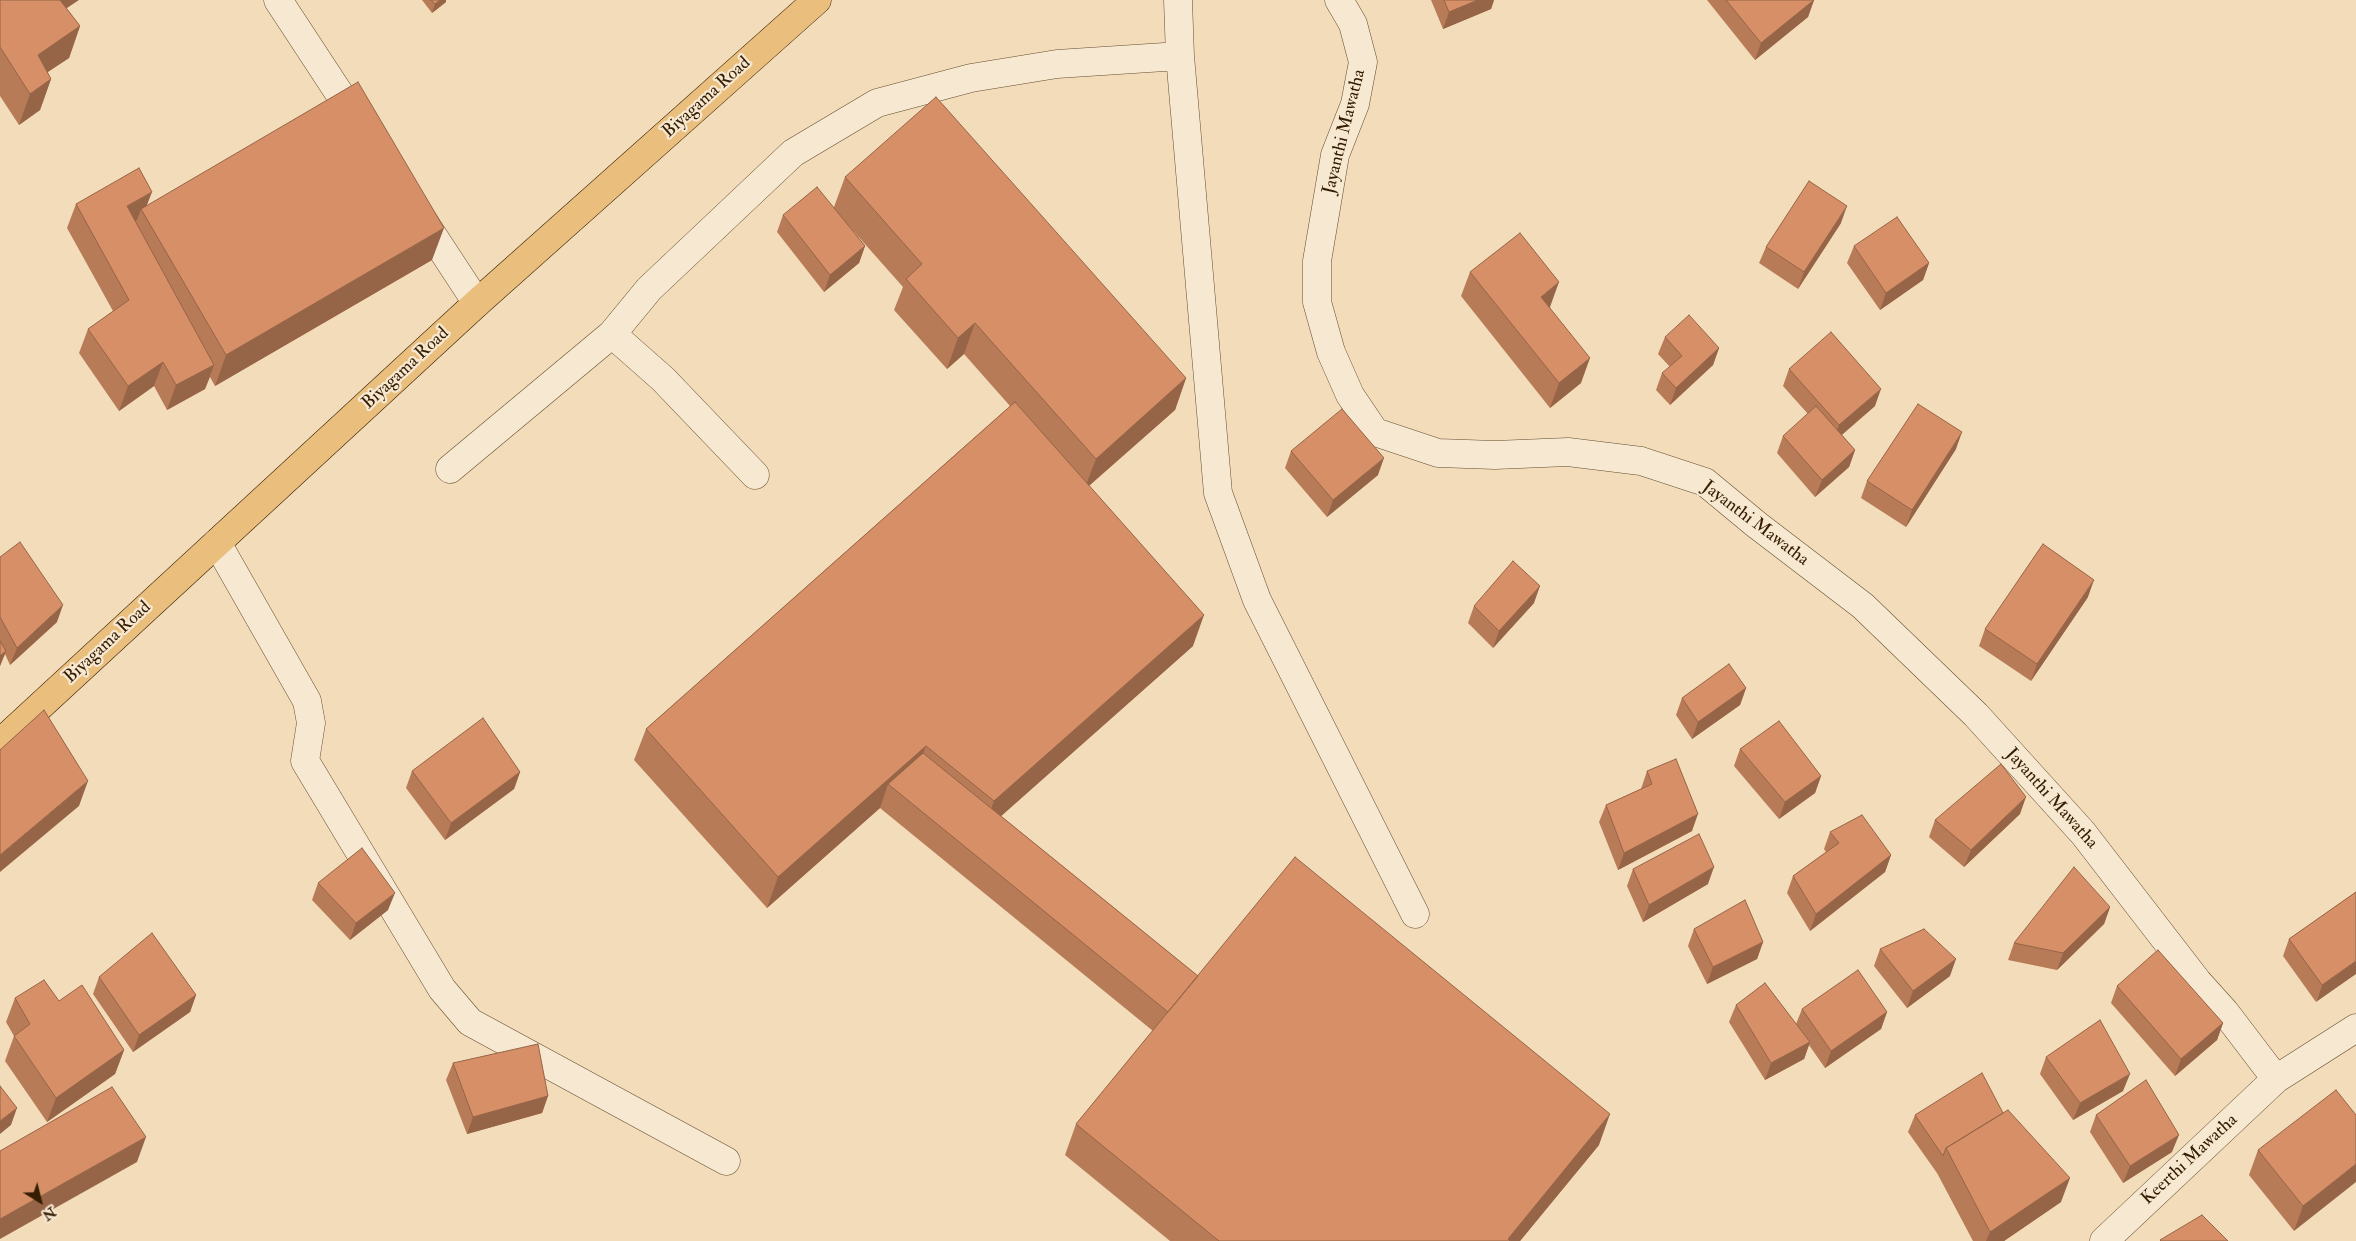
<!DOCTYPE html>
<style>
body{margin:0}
#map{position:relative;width:2356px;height:1241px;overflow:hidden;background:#f3dcba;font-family:"IM FELL Double Pica",serif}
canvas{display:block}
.north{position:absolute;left:15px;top:1176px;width:50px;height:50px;-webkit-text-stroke:4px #f7e8d2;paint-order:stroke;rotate:144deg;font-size:14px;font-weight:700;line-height:20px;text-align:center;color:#341d00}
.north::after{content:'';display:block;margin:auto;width:18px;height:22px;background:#341d00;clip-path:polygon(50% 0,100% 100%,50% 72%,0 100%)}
</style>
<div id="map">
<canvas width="2356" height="1241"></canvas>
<div class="north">N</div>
</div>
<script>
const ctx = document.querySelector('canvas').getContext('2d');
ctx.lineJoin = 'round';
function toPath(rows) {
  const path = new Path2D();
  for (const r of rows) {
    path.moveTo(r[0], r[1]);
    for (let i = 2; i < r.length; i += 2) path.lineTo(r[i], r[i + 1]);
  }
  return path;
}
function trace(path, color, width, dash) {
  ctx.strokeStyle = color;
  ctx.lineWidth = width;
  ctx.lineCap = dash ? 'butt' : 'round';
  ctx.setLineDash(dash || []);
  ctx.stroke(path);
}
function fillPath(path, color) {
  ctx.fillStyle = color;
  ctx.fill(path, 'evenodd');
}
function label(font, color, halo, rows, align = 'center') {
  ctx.font = font + ' "IM FELL Double Pica",serif';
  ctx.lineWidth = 4.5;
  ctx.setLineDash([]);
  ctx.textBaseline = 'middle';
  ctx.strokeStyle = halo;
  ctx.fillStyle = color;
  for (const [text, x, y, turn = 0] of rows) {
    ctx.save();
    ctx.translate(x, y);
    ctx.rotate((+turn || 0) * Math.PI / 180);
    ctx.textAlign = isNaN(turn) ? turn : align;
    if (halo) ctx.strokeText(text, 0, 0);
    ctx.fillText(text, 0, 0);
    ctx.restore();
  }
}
const minor = toPath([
 [278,0,360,125],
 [1178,0,1180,56,1218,493,1257,600,1415,914],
 [1339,0,1353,24,1363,62,1355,104,1335,155,1317,261,1317,302,1331,352,1350,395,1375,432,1438,453,1495,455,1568,452,1641,461,1705,482,1757,525,1863,606,1976,715,2083,833,2198,982,2225,1012,2276,1079,2356,1028],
 [418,213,477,303],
 [450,469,612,334],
 [755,475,663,379,612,334,649,289,793,153,877,103,971,78,1057,64,1180,56],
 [217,543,307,701,311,723,305,761,442,989,470,1022,726,1161],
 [2104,1241,2276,1079]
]);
const major = toPath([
 [0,743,477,303,817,0]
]);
trace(minor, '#644d2e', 29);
trace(major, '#341d00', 29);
trace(minor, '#f7e8d2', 28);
trace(major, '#eabe7d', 28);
fillPath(toPath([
 [0,0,67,9,80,26,69,58,47,72,51,79,40,110,19,125,0,96],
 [422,0,446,0,446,2,432,13],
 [1431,0,1494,0,1491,9,1443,29],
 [1707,0,1814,0,1808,17,1755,60],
 [845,177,1186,378,1175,410,1089,486,1193,646,1001,816,1198,976,1599,1145,1520,1241,1170,1241,1065,1155,1076,1124,1153,1031,880,808,767,908,634,760,646,729,1010,406,964,354,947,369,894,310,903,287,848,225,865,246,859,263,824,292,777,232,783,215,834,207],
 [76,204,147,206,432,260,215,386,210,377,205,389,167,410,154,386,119,411,79,353,88,329,113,311,67,228],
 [1841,223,1798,289,1759,263,1766,247],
 [1854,246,1929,263,1923,280,1880,310,1847,263],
 [1470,272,1550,307,1581,383,1550,408,1461,296],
 [1665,337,1719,348,1713,365,1670,405,1656,390,1662,373,1670,367,1658,354],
 [1789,369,1875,406,1842,435,1855,450,1849,467,1815,497,1777,453,1783,436,1808,414,1783,386],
 [1956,449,1906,527,1861,498,1867,481],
 [1291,451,1378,475,1327,517,1285,468],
 [0,557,57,622,10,665,5,654,0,666],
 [2088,597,2031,681,1979,646,1985,629],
 [1534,603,1493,648,1468,623,1474,606],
 [1746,688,1740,705,1692,739,1676,715,1682,698],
 [1740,749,1821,776,1815,793,1779,819,1734,766],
 [412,771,520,772,514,789,445,840,406,788],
 [1647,771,1692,831,1618,870,1599,822,1606,805,1641,789],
 [2020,814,1964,867,1929,837,1935,820],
 [1830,832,1891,855,1885,872,1810,931,1787,893,1793,876,1826,852,1824,849],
 [1633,869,1708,884,1643,922,1627,886],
 [318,883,388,910,350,940,312,900],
 [2356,892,2316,1002,2283,956,2289,939],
 [2110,907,2104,924,2057,970,2008,960,2014,943],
 [1694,929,1763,942,1757,959,1707,984,1688,946],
 [1880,949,1950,976,1907,1008,1874,966],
 [99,977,196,995,190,1012,133,1052,93,994],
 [2117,986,2223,1023,2217,1040,2175,1076,2111,1003],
 [15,998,59,1001,124,1050,115,1074,47,1122,5,1061,14,1036,6,1022],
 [1736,1005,1796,1024,1802,1009,1887,1012,1881,1029,1825,1068,1809,1045,1804,1059,1765,1080,1729,1022],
 [2046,1057,2123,1091,2073,1120,2040,1074],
 [453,1063,548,1096,542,1113,467,1134,446,1080],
 [2003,1113,2061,1202,2004,1241,1973,1241,1937,1173,1908,1132,1915,1115],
 [2096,1115,2172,1152,2123,1183,2090,1132],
 [2356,1115,2294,1231,2249,1175,2258,1150]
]), '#b87b58');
fillPath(toPath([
 [52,0,79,0,43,24],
 [440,0,446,0,446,2,432,13,435,4],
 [1478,0,1494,0,1491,9,1443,29,1449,12],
 [1814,0,1808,17,1755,60,1761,43],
 [80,26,69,58,27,86,38,55],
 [51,79,40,110,19,125,30,94],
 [152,192,144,213,141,209,137,220,118,231,127,206],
 [1847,206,1841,223,1798,289,1804,272],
 [444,228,432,260,215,386,226,355],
 [865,246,859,263,824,292,830,275],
 [1929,263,1923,280,1880,310,1886,293],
 [1559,282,1550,307,1532,321,1541,297],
 [975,323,964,354,947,369,958,338],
 [1719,348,1713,365,1670,405,1676,388],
 [1590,358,1581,383,1550,408,1559,383],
 [163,362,154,386,119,411,128,386],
 [214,365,205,389,167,410,176,385],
 [1186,378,1175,410,1084,490,1096,459],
 [1881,389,1875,406,1833,442,1839,425],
 [1962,432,1956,449,1906,527,1912,510],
 [1855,450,1849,467,1815,497,1822,480],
 [1384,458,1378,475,1327,517,1333,500],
 [2094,580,2088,597,2031,681,2037,664],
 [1540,586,1534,603,1493,648,1499,631],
 [63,605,57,622,10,665,17,648],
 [1204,615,1193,646,982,833,994,801],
 [6,651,0,666,0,656],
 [1746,688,1740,705,1692,739,1698,722],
 [926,746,914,777,888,784,880,808,767,908,778,877],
 [520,772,514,789,445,840,451,823],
 [1821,776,1815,793,1779,819,1785,802],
 [88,781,79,806,0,872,0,855],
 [2026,797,2020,814,1964,867,1971,850],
 [1698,814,1692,831,1618,870,1624,853],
 [1891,855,1885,872,1810,931,1816,914],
 [1714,867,1708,884,1643,922,1649,905],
 [395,893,388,910,350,940,356,923],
 [2110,907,2104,924,2057,970,2063,953],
 [1763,942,1757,959,1707,984,1713,967],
 [1956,959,1950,976,1907,1008,1913,991],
 [2356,961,2356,974,2316,1002,2322,985],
 [196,995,190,1012,133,1052,139,1035],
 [1887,1012,1881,1029,1825,1068,1831,1051],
 [2223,1023,2217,1040,2175,1076,2181,1059],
 [1810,1042,1804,1059,1765,1080,1771,1063],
 [124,1050,115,1074,47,1122,56,1098],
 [2130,1074,2123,1091,2073,1120,2080,1103],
 [548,1096,542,1113,467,1134,473,1117],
 [17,1108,11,1125,0,1134,0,1121],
 [1610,1114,1599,1145,1520,1241,1507,1241,1508,1239],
 [2179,1135,2172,1152,2123,1183,2130,1166],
 [146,1137,137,1162,0,1239,0,1219],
 [2356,1164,2356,1182,2294,1231,2303,1206],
 [2070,1178,2061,1202,2004,1241,1986,1241,1990,1232]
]), '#966447');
const building = toPath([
 [0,0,60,0,80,26,38,55,51,79,30,94,0,47,0,0],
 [431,0,440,0,435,4,431,0],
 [1444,0,1478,0,1449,12,1444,0],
 [1726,0,1814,0,1761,43,1726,0],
 [358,82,444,228,226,355,141,209,358,82],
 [936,97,1186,378,1096,459,975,323,958,338,906,279,922,264,845,177,936,97],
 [139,168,152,192,127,206,214,365,176,385,163,362,128,386,88,329,129,300,76,204,139,168],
 [1809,181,1847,206,1804,272,1766,247,1809,181],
 [817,187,865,246,830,275,783,215,817,187],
 [1897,217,1929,263,1886,293,1854,246,1897,217],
 [1520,233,1559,282,1541,297,1590,358,1559,383,1470,272,1520,233],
 [1689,315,1719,348,1676,388,1662,373,1682,356,1665,337,1689,315],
 [1831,332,1881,389,1839,425,1789,369,1831,332],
 [1015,402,1204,615,994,801,926,746,778,877,646,729,1015,402],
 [1918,404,1962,432,1912,510,1867,481,1918,404],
 [1816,406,1855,450,1822,480,1783,436,1816,406],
 [1342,409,1384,458,1333,500,1291,451,1342,409],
 [20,542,63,605,17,648,0,617,0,557,20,542],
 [2043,544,2094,580,2037,664,1985,629,2043,544],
 [1513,561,1540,586,1499,631,1474,606,1513,561],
 [0,641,6,651,0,656,0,641],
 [1729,664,1746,688,1698,722,1682,698,1729,664],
 [44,710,88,781,0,855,0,750,44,710],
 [483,718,520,772,451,823,412,771,483,718],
 [1779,721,1821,776,1785,802,1740,749,1779,721],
 [923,753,1198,976,1168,1012,888,784,923,753],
 [1676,759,1698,814,1624,853,1606,805,1652,784,1647,771,1676,759],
 [2001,764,2026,797,1971,850,1935,820,2001,764],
 [1862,815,1891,855,1816,914,1793,876,1839,843,1830,832,1862,815],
 [1699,834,1714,867,1649,905,1633,869,1699,834],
 [362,848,395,893,356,923,318,883,362,848],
 [1295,857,1610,1114,1508,1239,1510,1241,1219,1241,1076,1124,1295,857],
 [2074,867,2110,907,2063,953,2014,943,2074,867],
 [2356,892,2356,961,2322,985,2289,939,2356,892],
 [1745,900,1763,942,1713,967,1694,929,1745,900],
 [1924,929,1956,959,1913,991,1880,949,1924,929],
 [152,933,196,995,139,1035,99,977,152,933],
 [2158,950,2223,1023,2181,1059,2117,986,2158,950],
 [1858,970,1887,1012,1831,1051,1802,1009,1858,970],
 [44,980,59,1001,82,985,124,1050,56,1098,14,1036,30,1024,15,998,44,980],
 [1765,983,1810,1042,1771,1063,1736,1005,1765,983],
 [2100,1020,2130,1074,2080,1103,2046,1057,2100,1020],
 [538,1044,548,1096,473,1117,453,1063,538,1044],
 [1982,1073,2003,1113,1946,1148,1943,1156,1915,1115,1982,1073],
 [2146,1080,2179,1135,2130,1166,2096,1115,2146,1080],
 [0,1086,17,1108,0,1121,0,1086],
 [112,1087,146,1137,0,1219,0,1151,112,1087],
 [2336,1090,2356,1115,2356,1164,2303,1206,2258,1150,2336,1090],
 [2008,1110,2070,1178,1990,1232,1946,1148,2008,1110],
 [2202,1215,2228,1241,2161,1241,2160,1240,2202,1215]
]);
fillPath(building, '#d68f66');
trace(building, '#966447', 1);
label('18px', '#341d00', '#f7e8d2', [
 ["Biyagama Road",707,98,-42],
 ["Jayanthi Mawatha",1345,132,-76],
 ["Biyagama Road",406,369,-43],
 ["Jayanthi Mawatha",1755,524,37],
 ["Biyagama Road",108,643,-43],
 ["Jayanthi Mawatha",2051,799,48],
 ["Keerthi Mawatha",2190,1160,-43]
]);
</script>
